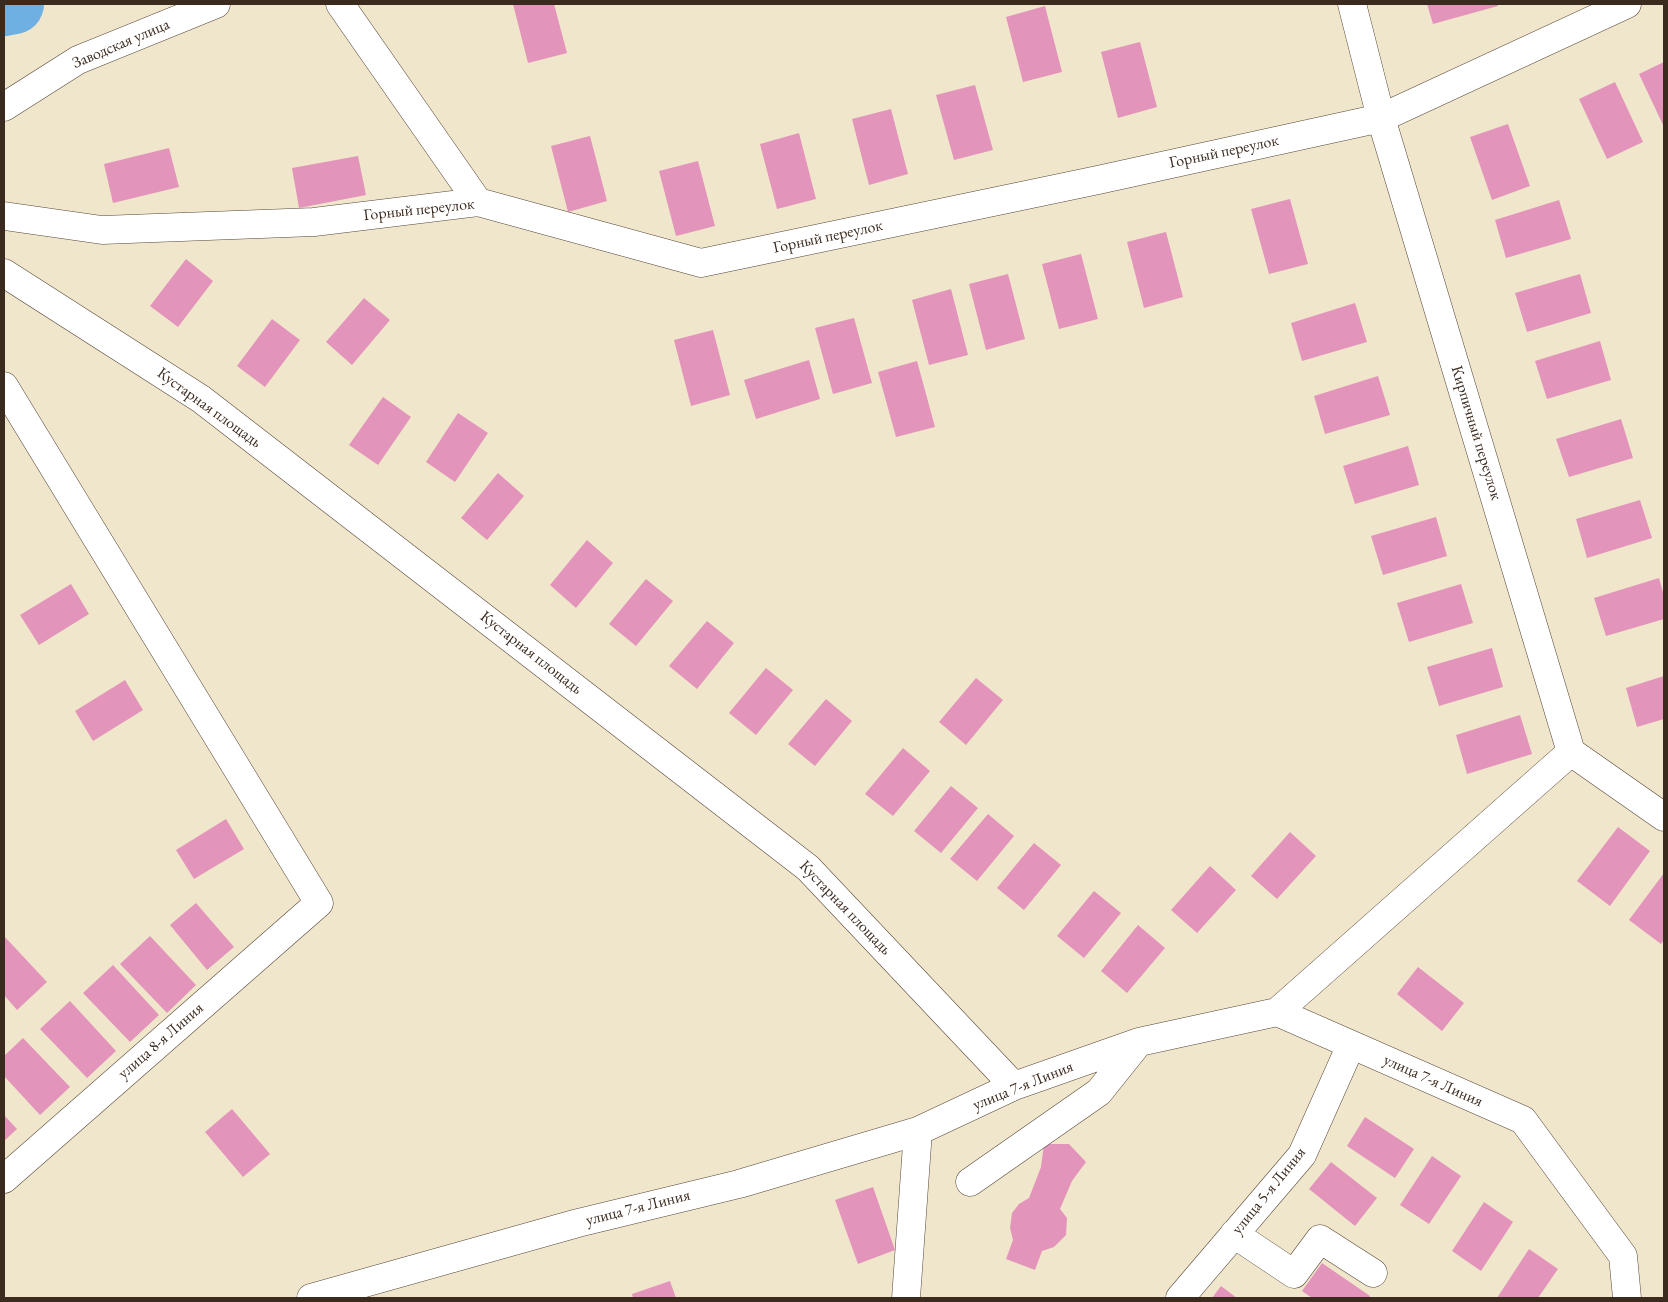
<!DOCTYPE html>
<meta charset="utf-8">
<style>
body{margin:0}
#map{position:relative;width:1668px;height:1302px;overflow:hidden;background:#f0e6cc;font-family:"EB Garamond",serif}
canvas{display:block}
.frame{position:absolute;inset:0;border:5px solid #3b2a1e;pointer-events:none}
</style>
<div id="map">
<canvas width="1668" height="1302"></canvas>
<div class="frame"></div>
</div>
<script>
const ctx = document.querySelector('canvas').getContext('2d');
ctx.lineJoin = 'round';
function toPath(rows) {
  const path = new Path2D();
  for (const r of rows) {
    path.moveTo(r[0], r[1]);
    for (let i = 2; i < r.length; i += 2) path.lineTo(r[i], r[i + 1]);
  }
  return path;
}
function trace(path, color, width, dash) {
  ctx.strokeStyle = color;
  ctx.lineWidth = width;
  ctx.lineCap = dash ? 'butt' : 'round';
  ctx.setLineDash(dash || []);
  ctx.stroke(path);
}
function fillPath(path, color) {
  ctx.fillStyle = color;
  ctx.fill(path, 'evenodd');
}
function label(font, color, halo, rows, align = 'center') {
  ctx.font = font + ' "EB Garamond",serif';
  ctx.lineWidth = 4.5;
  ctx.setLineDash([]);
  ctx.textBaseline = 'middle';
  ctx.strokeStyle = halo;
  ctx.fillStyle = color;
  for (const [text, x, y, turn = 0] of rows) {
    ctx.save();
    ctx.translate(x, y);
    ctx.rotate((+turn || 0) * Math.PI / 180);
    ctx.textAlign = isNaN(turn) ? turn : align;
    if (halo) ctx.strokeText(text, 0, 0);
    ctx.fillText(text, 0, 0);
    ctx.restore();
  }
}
trace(toPath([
 [4,6,14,4]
]), '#6fb0e3', 60);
fillPath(toPath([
 [513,4,554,4,567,53,528,63],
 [1427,4,1497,4,1498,6,1433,24],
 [1045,6,1062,72,1023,82,1006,17],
 [1140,42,1157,107,1118,118,1101,52],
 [1664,62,1664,127,1639,74],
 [1615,82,1643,142,1607,159,1579,99],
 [975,85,993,150,954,160,936,95],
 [891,109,908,174,869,185,852,119],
 [1508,124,1530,186,1492,200,1470,137],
 [799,133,816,199,777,209,760,144],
 [590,136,607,201,568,212,551,146],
 [169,148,179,187,113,203,104,164],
 [358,156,366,195,299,208,292,168],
 [698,161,715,226,676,236,659,171],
 [1290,199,1308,264,1269,274,1251,209],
 [1559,200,1571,239,1506,258,1495,220],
 [1166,232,1183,297,1144,308,1127,242],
 [1081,254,1098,319,1059,329,1042,264],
 [186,259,213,281,178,327,150,306],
 [1008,274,1025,339,986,350,969,284],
 [1580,274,1591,313,1527,332,1515,293],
 [951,289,968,355,929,365,912,300],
 [364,298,390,320,352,365,326,342],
 [1355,303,1367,342,1302,361,1291,323],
 [854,318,872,383,833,394,815,328],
 [272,319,300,340,265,387,237,366],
 [713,330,730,395,691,406,674,340],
 [1600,341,1611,380,1547,399,1535,361],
 [809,360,820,399,756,419,744,380],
 [917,361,935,427,896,437,878,372],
 [1378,376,1390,415,1325,434,1314,396],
 [383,397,411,417,378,465,349,445],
 [458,413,488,433,455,482,426,462],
 [1621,419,1633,458,1569,477,1556,439],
 [1408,446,1419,485,1355,504,1343,466],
 [498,473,524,496,487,540,461,518],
 [1640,500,1652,538,1587,558,1576,519],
 [1436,517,1447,556,1383,575,1371,536],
 [587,540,613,563,576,608,550,585],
 [1659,578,1664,596,1664,619,1606,636,1594,598],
 [646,579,673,601,636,646,609,624],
 [71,584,89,614,39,645,20,615],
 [1461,584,1473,623,1409,642,1397,603],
 [707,621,734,643,697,689,669,666],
 [1492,648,1503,687,1439,706,1427,667],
 [766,668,793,690,756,735,729,713],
 [1664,676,1664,719,1637,727,1626,688],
 [976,678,1003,700,966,745,939,722],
 [125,680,143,710,93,741,75,711],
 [826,699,852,721,815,766,788,744],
 [1520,715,1532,754,1467,774,1456,735],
 [903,748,930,771,893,816,865,794],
 [951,786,978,808,941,853,914,831],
 [988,814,1014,836,977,881,950,859],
 [226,819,244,849,194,879,176,850],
 [1618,827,1650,851,1610,906,1577,881],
 [1290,832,1316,856,1277,899,1251,876],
 [1034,843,1061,865,1024,910,997,888],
 [1210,866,1236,890,1197,933,1171,910],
 [1664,873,1664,940,1661,944,1629,920],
 [1094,891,1121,913,1084,958,1057,936],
 [196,903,234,947,207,970,170,925],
 [1138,925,1165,948,1127,993,1101,971],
 [4,936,47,982,17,1010,4,995],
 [150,936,196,985,167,1013,120,964],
 [113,965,159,1015,130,1042,83,993],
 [1418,967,1464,1003,1442,1031,1397,994],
 [70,1001,116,1051,87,1078,40,1029],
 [23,1038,70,1087,40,1115,4,1076,4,1056],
 [232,1109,270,1154,243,1177,205,1132],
 [4,1115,17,1129,4,1141],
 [1365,1117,1414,1149,1395,1178,1347,1146],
 [1044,1144,1069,1144,1086,1162,1072,1181,1060,1209,1067,1218,1066,1235,1054,1247,1042,1251,1035,1270,1006,1259,1013,1240,1010,1228,1012,1213,1019,1204,1029,1198,1041,1167],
 [1432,1156,1461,1176,1429,1224,1400,1205],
 [1331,1162,1377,1198,1355,1226,1309,1189],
 [873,1187,895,1250,858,1264,835,1200],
 [1484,1202,1513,1222,1481,1271,1452,1251],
 [1529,1249,1558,1269,1538,1298,1497,1298],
 [1322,1263,1370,1296,1369,1298,1312,1298,1302,1291],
 [670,1281,676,1298,633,1298,632,1294],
 [1221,1286,1237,1298,1212,1298]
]), '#e394ba');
const minor = toPath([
 [340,4,478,202],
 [1352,4,1381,118,1571,752,1664,817],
 [4,107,78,60,216,4],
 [4,216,102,230,314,222,478,202,701,263,1098,180,1381,118,1627,4],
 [4,273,201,399,808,868,1014,1086],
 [4,386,319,903,4,1179],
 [1277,1012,1571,752],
 [970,1182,1099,1092,1139,1042],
 [1234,1234,1294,1274,1320,1239,1373,1273],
 [311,1298,578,1223,739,1184,918,1131,1014,1086,1139,1042,1277,1012,1523,1120,1623,1256,1627,1298],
 [906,1298,918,1131],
 [1180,1298,1302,1155,1351,1045]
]);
trace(minor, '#564638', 29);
trace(minor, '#fff', 28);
label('16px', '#3b2a1e', '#fff', [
 ["Заводская улица",121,44,-23],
 ["Горный переулок",1224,152,-12],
 ["Горный переулок",419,210,-6],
 ["Горный переулок",828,237,-12],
 ["Кустарная площадь",209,408,36],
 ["Кирпичный переулок",1476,433,73],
 ["Кустарная площадь",531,653,38],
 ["Кустарная площадь",845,908,46],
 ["улица 8-я Линия",161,1041,-41],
 ["улица 7-я Линия",1433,1081,24],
 ["улица 7-я Линия",1023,1086,-22],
 ["улица 5-я Линия",1269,1191,-51],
 ["улица 7-я Линия",638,1208,-14]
]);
</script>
